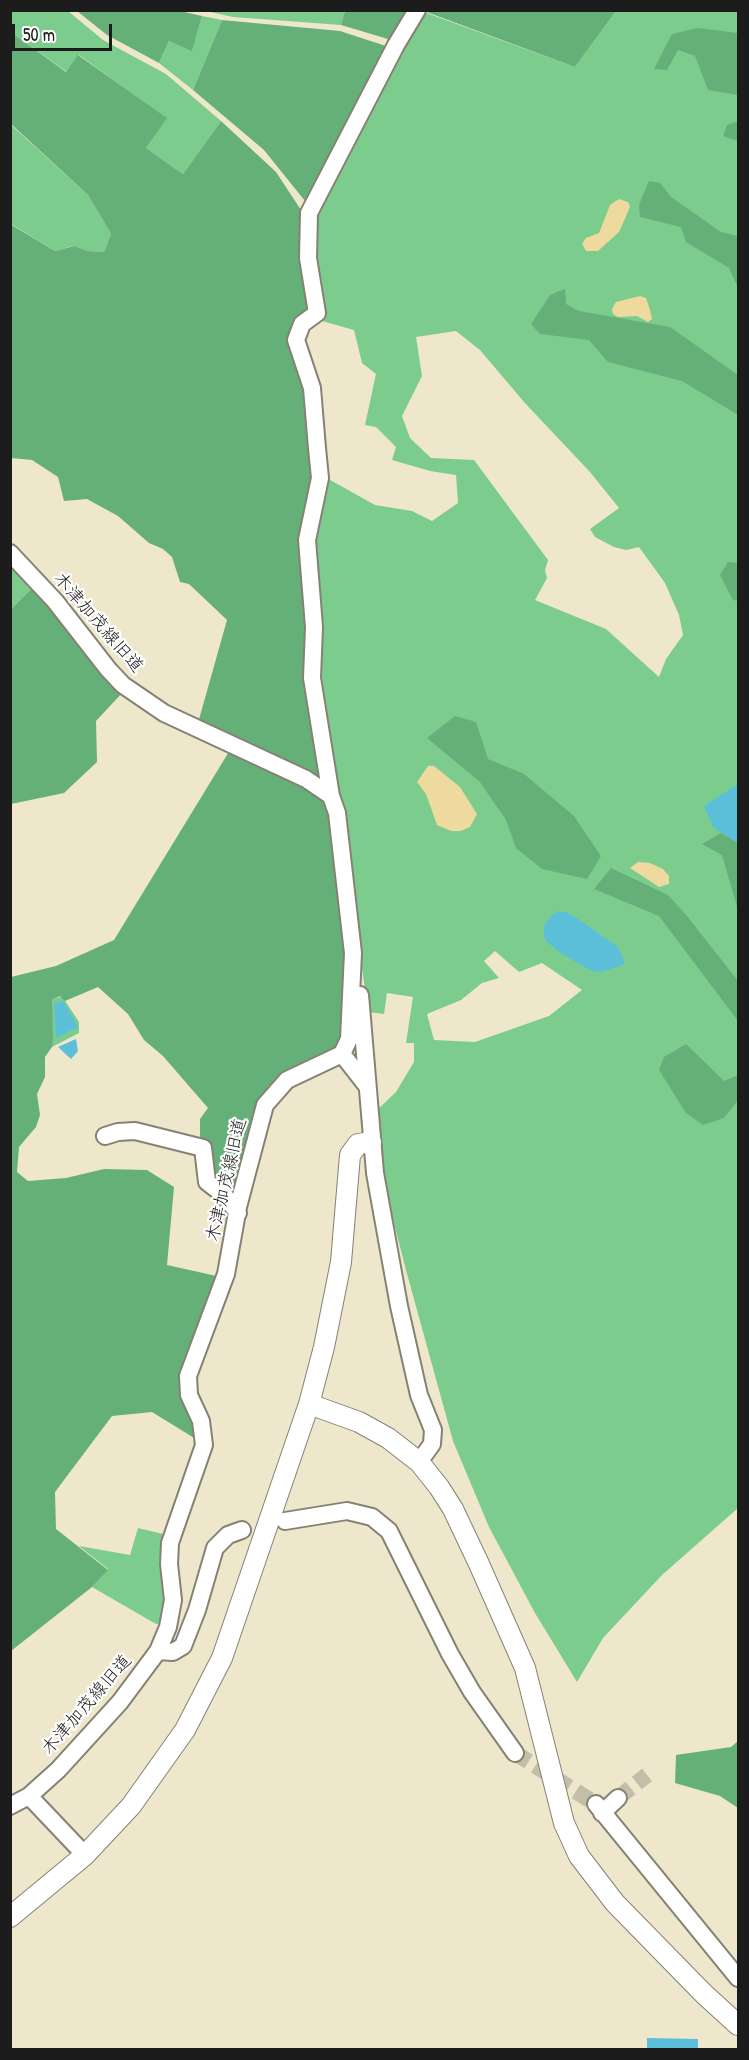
<!DOCTYPE html>
<meta charset="utf-8">
<style>
body{margin:0}
#map{position:relative;width:749px;height:2060px;overflow:hidden;background:#eee7cb;font-family:"Patrick Hand",sans-serif}
canvas{display:block}
.frame{position:absolute;inset:0;border:12px solid #1c1c1c;pointer-events:none}
.scale{position:absolute;left:12px;top:24px;width:100px;height:27px;box-sizing:border-box;border:3px solid #1c1c1c;border-top:0;padding-left:8px;font-size:18px;line-height:21px;white-space:nowrap;color:#1c1c1c;-webkit-text-stroke:4px #fff;paint-order:stroke}
</style>
<div id="map">
<canvas width="749" height="2060"></canvas>
<div class="frame"></div>
<div class="scale">50 m</div>
</div>
<script>
const ctx = document.querySelector('canvas').getContext('2d');
ctx.lineJoin = 'round';
function fillPath(path, color) {
  ctx.fillStyle = color;
  ctx.fill(path, 'evenodd');
}
function toPath(rows) {
  const path = new Path2D();
  for (const r of rows) {
    path.moveTo(r[0], r[1]);
    for (let i = 2; i < r.length; i += 2) path.lineTo(r[i], r[i + 1]);
  }
  return path;
}
function trace(path, color, width, dash) {
  ctx.strokeStyle = color;
  ctx.lineWidth = width;
  ctx.lineCap = dash ? 'butt' : 'round';
  ctx.setLineDash(dash || []);
  ctx.stroke(path);
}
function label(font, color, halo, rows, align = 'center') {
  ctx.font = font + ' "Patrick Hand","Klee One",sans-serif';
  ctx.lineWidth = 4.5;
  ctx.setLineDash([]);
  ctx.textBaseline = 'middle';
  ctx.strokeStyle = halo;
  ctx.fillStyle = color;
  for (const [text, x, y, turn = 0] of rows) {
    ctx.save();
    ctx.translate(x, y);
    ctx.rotate((+turn || 0) * Math.PI / 180);
    ctx.textAlign = isNaN(turn) ? turn : align;
    if (halo) ctx.strokeText(text, 0, 0);
    ctx.fillText(text, 0, 0);
    ctx.restore();
  }
}
fillPath(toPath([
 [11,11,68,11,103,40,166,74,221,121,183,174,146,148,166,118,79,55,67,72,11,32],
 [206,11,345,11,341,25,233,17],
 [421,11,575,67,616,11,738,11,738,1508,662,1575,603,1638,577,1682,535,1613,489,1527,453,1441,406,1270,385,1188,375,1112,396,1092,414,1062,414,1043,406,1043,413,997,387,993,384,1014,368,1012,336,778,318,680,313,541,323,476,375,505,412,511,432,521,458,503,456,475,430,471,392,460,396,447,376,427,365,425,376,374,362,363,354,330,322,321,313,321,315,210],
 [456,331,480,350,524,402,590,472,619,508,590,529,595,537,614,547,626,550,639,547,665,583,679,615,683,635,666,659,659,677,606,629,535,600,547,578,545,570,548,560,474,460,431,458,410,438,402,416,422,376,416,337],
 [495,951,519,972,542,963,582,990,549,1016,475,1042,434,1040,427,1014,461,1000,482,983,499,978,484,961],
 [202,16,222,20,193,90,159,63,169,41,192,50],
 [10,124,88,195,111,234,104,252,88,251,73,246,55,251,11,224],
 [11,559,35,585,11,609],
 [62,996,79,1022,79,1033,52,1047,52,1000],
 [138,1528,167,1535,168,1590,162,1623,156,1624,92,1587,108,1569,79,1546,130,1555]
]), '#7ccc8d');
fillPath(toPath([
 [421,10,616,11,575,67],
 [180,11,202,16,192,51,169,41,159,63,107,35,77,11],
 [345,11,413,11,397,39,388,39,341,25],
 [222,20,340,31,386,46,312,202,305,201,264,150,193,90],
 [698,28,738,33,738,95,708,90,695,56,678,50,667,70,654,69,672,34],
 [11,32,66,72,78,55,167,118,146,148,183,174,221,121,276,172,303,213,310,305,306,315,290,333,308,389,316,474,303,536,327,786,198,723,227,620,189,584,180,582,172,557,163,549,149,543,118,516,87,499,64,501,58,477,32,460,11,458,10,224,55,251,74,246,88,251,104,252,111,234,88,195,11,124],
 [738,121,738,141,723,136,727,125],
 [649,181,660,183,671,197,721,232,738,236,738,288,729,268,686,242,681,227,640,217,639,205],
 [565,289,566,304,579,311,670,327,738,375,738,415,682,381,608,362,589,340,540,334,531,324,550,295],
 [728,562,738,563,738,601,733,600,720,575],
 [35,585,123,692,96,721,97,762,64,793,11,804,11,609],
 [455,716,476,722,488,759,524,774,574,816,601,856,587,879,542,869,516,848,506,820,480,782,427,738],
 [230,750,317,791,330,807,348,956,341,1042,335,1049,269,1087,264,1093,236,1201,200,1174,200,1119,208,1108,163,1056,144,1040,128,1014,98,987,65,1001,60,996,52,1000,53,1039,52,1047,45,1057,45,1077,37,1094,40,1115,36,1127,19,1147,17,1172,28,1181,66,1178,104,1169,147,1170,174,1187,167,1265,221,1277,185,1373,199,1441,152,1412,112,1416,55,1492,56,1529,108,1570,92,1587,11,1651,11,977,56,966,114,940],
 [721,833,738,843,738,910,722,855,702,844],
 [611,868,668,895,687,916,738,981,738,1021,659,916,594,889],
 [686,1044,724,1081,738,1075,738,1100,724,1118,703,1125,686,1113,659,1070,664,1057],
 [738,1741,738,1808,720,1796,675,1783,676,1755,731,1747]
]), '#65b078');
fillPath(toPath([
 [619,199,628,202,630,207,619,232,598,251,586,251,582,244,586,238,599,233,610,205],
 [640,296,646,298,650,310,652,319,648,322,637,316,618,317,613,314,612,309,616,302],
 [428,766,434,766,460,787,477,814,470,827,461,831,451,831,437,825,426,794,417,782],
 [638,862,650,863,663,869,669,876,669,884,659,887,630,868]
]), '#eeda9e');
fillPath(toPath([
 [738,784,738,843,713,827,704,806],
 [558,911,568,913,584,923,619,948,625,964,601,972,592,971,562,954,547,942,544,936,544,927,549,918],
 [63,1001,78,1027,56,1038,54,1004],
 [76,1039,78,1051,71,1059,58,1047],
 [647,2038,698,2039,698,2049,647,2049]
]), '#5bbfd9');
trace(toPath([
 [515,1753,596,1804],
 [618,1798,647,1775]
]), '#c4bea8', 16, [16, 8]);
const minor = toPath([
 [10,553,55,601,108,669,123,685,164,713,306,779,331,796,337,813,353,953,349,1039,342,1054,287,1080,265,1105,238,1207,226,1274,188,1376,189,1395,201,1421,204,1445,170,1543,169,1564,173,1600,168,1627,158,1651,120,1702,58,1770,29,1796,10,1806],
 [331,796,312,678,314,627,307,540,320,478,317,448,312,388,296,340,302,324,317,313,308,258,309,213,396,45,417,10],
 [360,995,375,1173,399,1306,419,1395,433,1430,432,1444,419,1462],
 [342,1054,367,1086],
 [105,1136,118,1132,135,1131,203,1148,207,1182,224,1195,238,1213],
 [285,1521,347,1511,372,1517,389,1531,450,1654,472,1692,515,1753],
 [158,1651,173,1652,183,1646,197,1610,215,1548,228,1535,242,1530],
 [29,1796,85,1855],
 [596,1804,738,1978],
 [602,1813,618,1798]
]);
const tertiary = toPath([
 [309,1404,359,1422,388,1438,419,1462,439,1487,453,1509,479,1564,525,1668,564,1823,579,1856,615,1903,704,1994,738,2025],
 [10,1917,85,1855,131,1806,185,1730,222,1658,309,1404,324,1347,341,1262,350,1155,358,1144,371,1142]
]);
trace(minor, '#858274', 20);
trace(tertiary, '#858274', 22);
trace(minor, '#fff', 16);
trace(tertiary, '#fff', 20);
label('18px', '#1c1c1c', '#fff', [
 ["木津加茂線旧道",98,623,49],
 ["木津加茂線旧道",227,1180,-77],
 ["木津加茂線旧道",87,1705,-49]
]);
</script>
